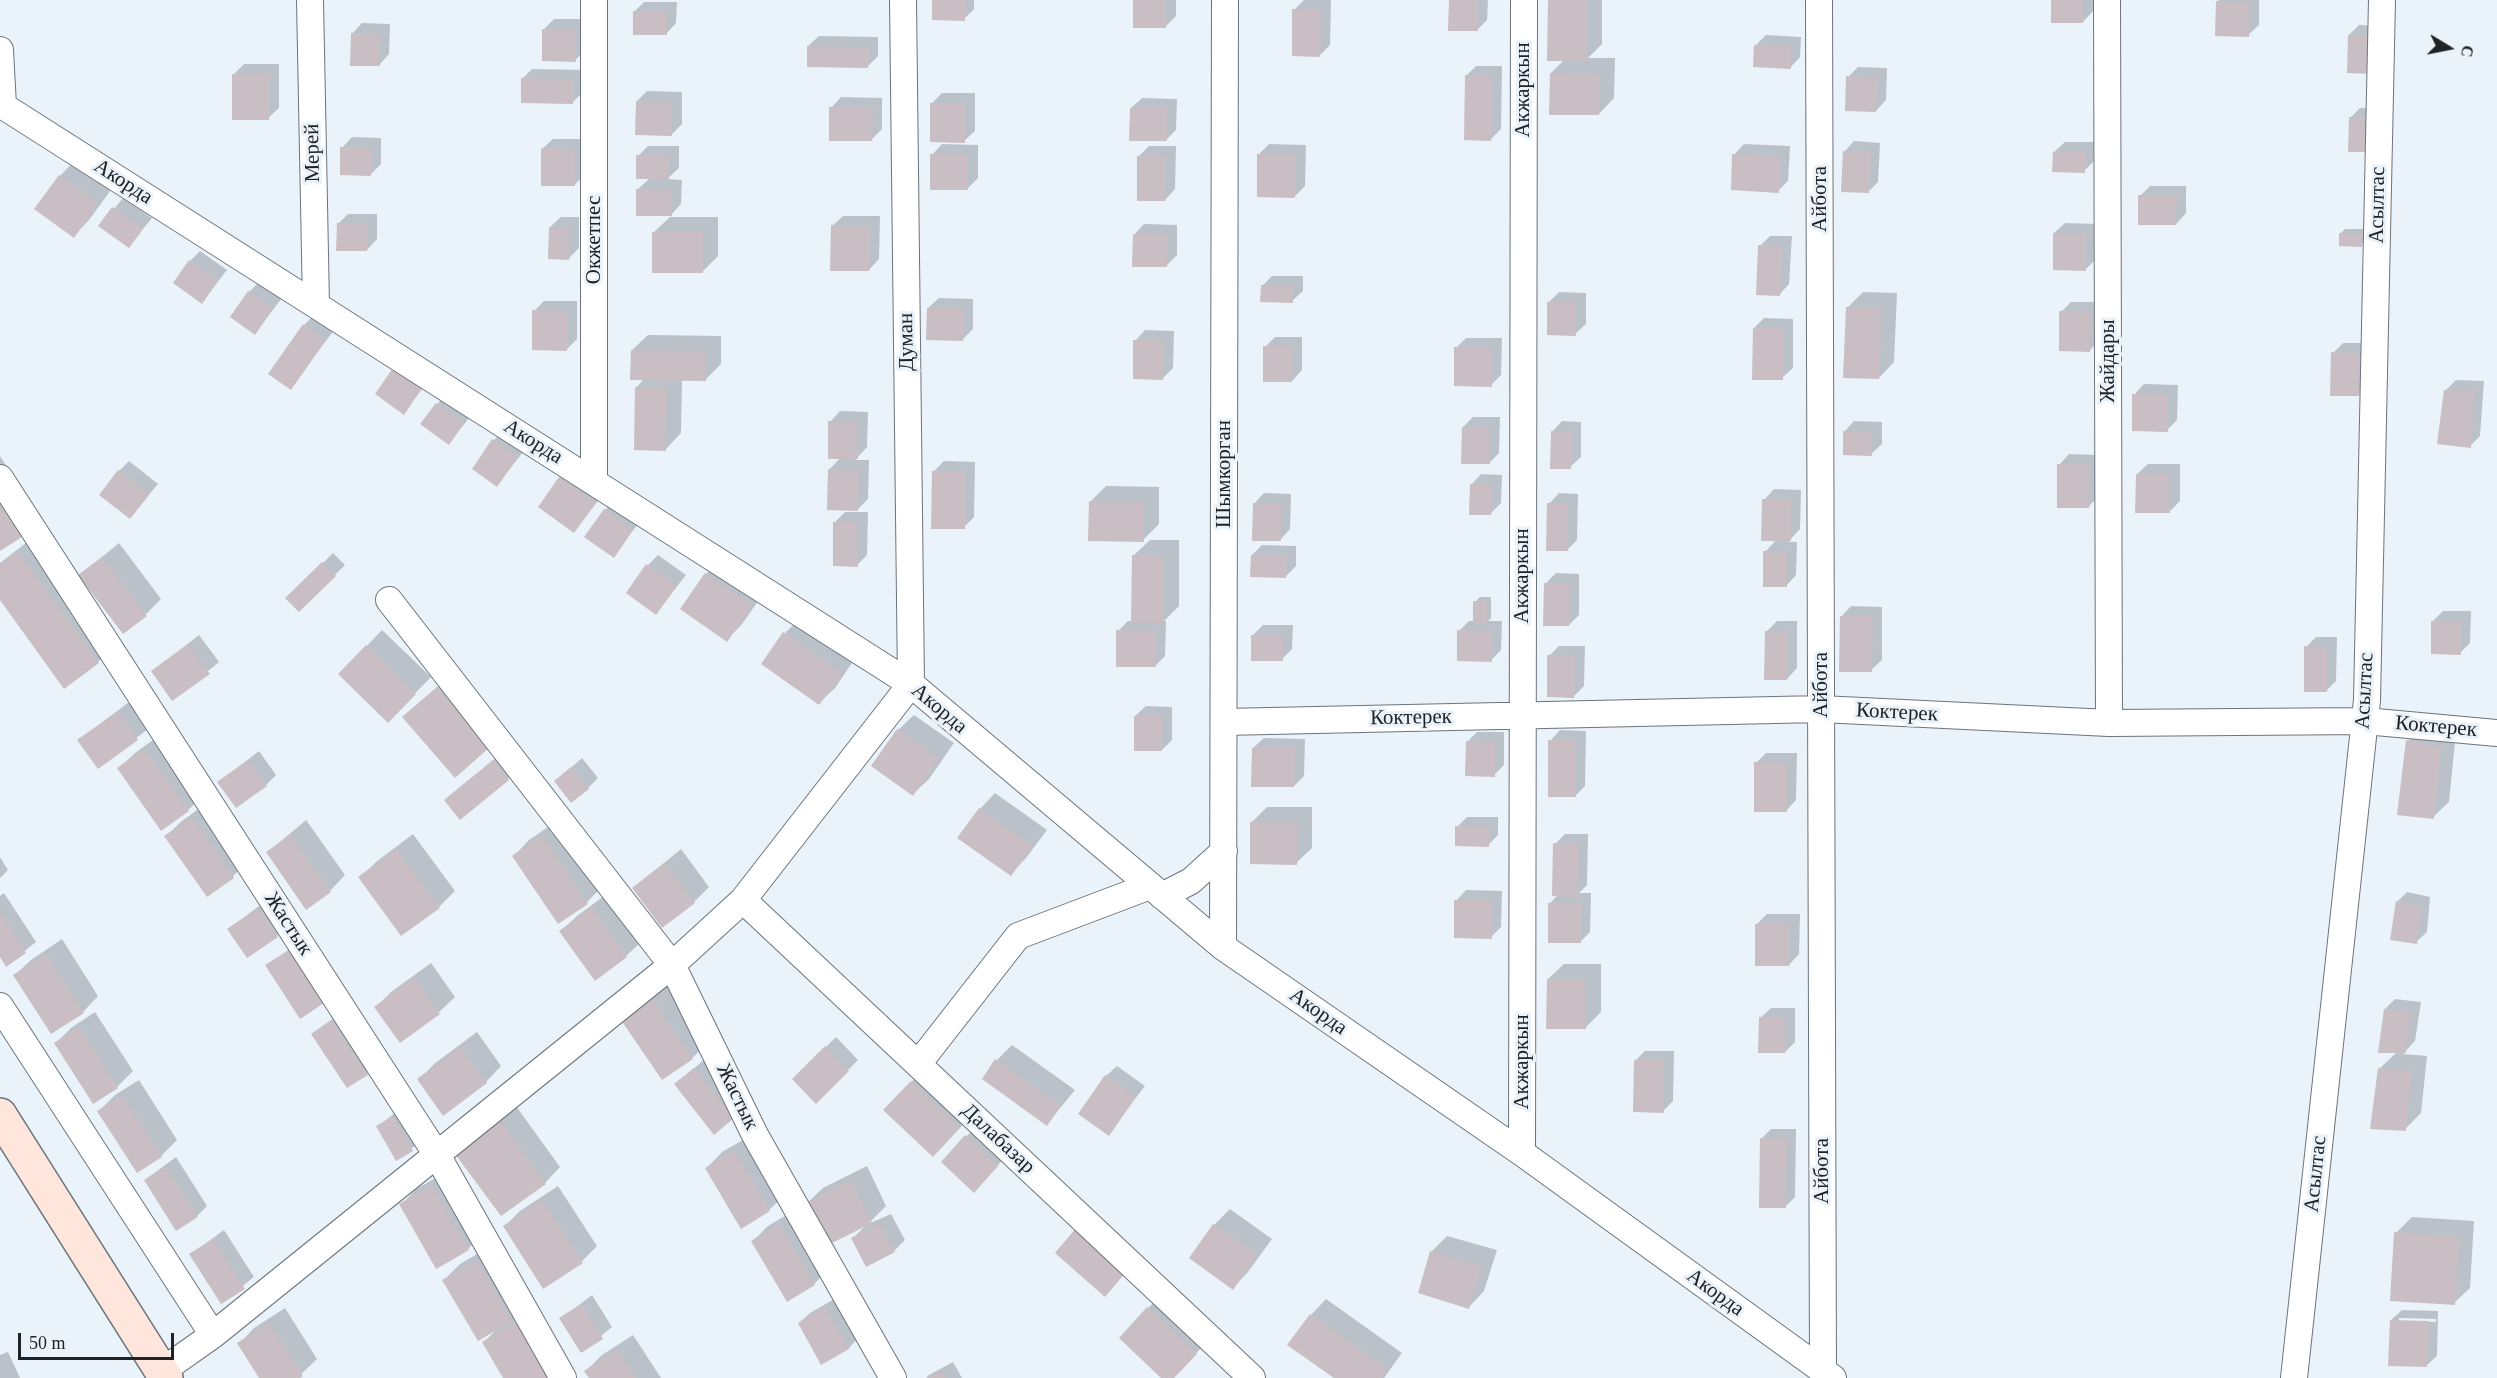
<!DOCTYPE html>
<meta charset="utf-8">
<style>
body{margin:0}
#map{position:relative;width:2497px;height:1378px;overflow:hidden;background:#eaf2fa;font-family:Georgia,serif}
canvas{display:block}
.north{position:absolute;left:2419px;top:18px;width:60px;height:60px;-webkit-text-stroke:4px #eaf2fa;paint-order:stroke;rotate:100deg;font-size:16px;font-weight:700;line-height:24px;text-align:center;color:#202326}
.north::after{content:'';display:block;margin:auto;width:21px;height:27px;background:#202326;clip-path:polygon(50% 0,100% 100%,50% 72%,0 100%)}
.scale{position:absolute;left:18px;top:1333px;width:156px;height:27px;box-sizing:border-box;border:3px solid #202326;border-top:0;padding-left:8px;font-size:18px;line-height:21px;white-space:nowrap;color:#202326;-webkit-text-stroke:4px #eaf2fa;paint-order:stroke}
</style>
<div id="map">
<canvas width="2497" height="1378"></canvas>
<div class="north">С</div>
<div class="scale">50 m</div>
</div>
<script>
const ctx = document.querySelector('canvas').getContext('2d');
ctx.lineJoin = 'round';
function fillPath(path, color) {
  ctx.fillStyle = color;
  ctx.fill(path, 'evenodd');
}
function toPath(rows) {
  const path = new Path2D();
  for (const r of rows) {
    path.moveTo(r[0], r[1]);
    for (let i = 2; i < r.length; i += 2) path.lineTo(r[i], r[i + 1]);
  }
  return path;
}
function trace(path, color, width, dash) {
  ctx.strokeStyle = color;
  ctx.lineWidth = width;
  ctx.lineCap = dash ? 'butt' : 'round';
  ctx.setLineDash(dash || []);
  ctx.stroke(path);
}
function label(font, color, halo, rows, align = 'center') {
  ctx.font = font + ' Georgia,serif';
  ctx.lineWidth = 6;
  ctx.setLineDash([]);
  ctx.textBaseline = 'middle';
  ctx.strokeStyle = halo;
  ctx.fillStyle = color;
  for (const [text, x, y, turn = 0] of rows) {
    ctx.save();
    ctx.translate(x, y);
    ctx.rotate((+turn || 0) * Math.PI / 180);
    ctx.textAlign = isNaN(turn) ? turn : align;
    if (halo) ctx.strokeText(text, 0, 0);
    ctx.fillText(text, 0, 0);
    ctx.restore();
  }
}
fillPath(toPath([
 [933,0,974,0,974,9,964,19],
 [1134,0,1176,0,1176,16,1165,27],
 [1304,0,1331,0,1330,45,1320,55,1294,10],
 [1450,0,1488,0,1487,20,1477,30],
 [1549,0,1602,0,1602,44,1588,58,1615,58,1614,98,1599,114,1551,73,1565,59],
 [2052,0,2093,0,2093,11,2083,22],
 [2219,0,2259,0,2259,25,2248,35,2217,2],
 [644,2,677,2,676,23,666,34,634,12],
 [554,19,586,19,586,50,575,60,544,29],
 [362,23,390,24,389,54,379,65,352,34],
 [2359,25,2384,26,2384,62,2349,35],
 [1766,35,1801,37,1800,57,1790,68,1756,45],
 [819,36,878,37,878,56,868,66,808,46],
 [244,64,279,64,279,108,268,118,234,74],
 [1476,66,1502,66,1501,129,1491,139,1466,76],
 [1858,67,1887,68,1886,100,1876,111,1848,77],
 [532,69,583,70,583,92,573,102,522,79],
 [647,91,682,92,682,124,672,134,637,101],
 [942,93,975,93,975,131,964,141,932,103],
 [841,97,882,98,882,129,871,140,831,108],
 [1142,98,1177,99,1176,130,1166,140,1131,108],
 [2360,108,2380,108,2380,140,2350,118],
 [352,137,381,138,381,164,371,174,342,148],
 [553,139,585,139,585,175,574,185,542,149],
 [1854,141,1880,143,1878,182,1868,192,1844,152],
 [2065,142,2094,142,2094,161,2084,171,2054,152],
 [942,144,978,145,978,178,967,189,932,155],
 [1269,144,1306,145,1305,186,1295,196,1259,154],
 [1744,144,1790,146,1788,181,1778,191,1734,155],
 [648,146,679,146,679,168,667,179,682,180,681,204,671,215,638,189,650,178,638,156],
 [1149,146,1176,146,1175,189,1165,200,1139,156],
 [75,160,113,187,89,220,74,236,60,176],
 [2150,186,2186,186,2186,213,2176,224,2140,196],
 [123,198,152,218,129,246,100,226],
 [348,214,377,214,377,239,367,250,338,224],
 [843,216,880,216,879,259,869,270,832,226],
 [561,217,579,217,579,248,569,258,550,227],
 [670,217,718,217,718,256,702,272,654,232],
 [2065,223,2096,224,2096,259,2086,269,2054,233],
 [1144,224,1177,225,1177,255,1166,266,1134,235],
 [2345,229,2366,229,2366,240,2361,245,2340,234],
 [1770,236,1792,236,1789,284,1779,295,1760,246],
 [200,251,227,270,202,302,190,261],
 [1272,276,1303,276,1303,291,1292,301,1262,286],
 [259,282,282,298,255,333,249,292],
 [1559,292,1586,293,1586,324,1575,334,1548,303],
 [1863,292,1897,293,1894,362,1879,378,1848,307],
 [939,298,973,299,973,329,963,339,928,308],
 [544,301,577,301,577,339,567,349,534,311],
 [2071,302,2100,302,2100,340,2090,350,2061,312],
 [314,315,335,329,290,388,304,325],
 [1764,318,1793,319,1793,368,1782,378,1754,328],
 [1145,330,1174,331,1173,368,1163,378,1135,341],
 [648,335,721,336,721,364,705,380,682,380,681,433,666,449,636,388,644,379,632,350],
 [1275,337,1302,337,1302,370,1292,381,1265,347],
 [1466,338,1502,338,1501,375,1491,385,1456,348],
 [2343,343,2369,343,2368,385,2358,395,2333,353],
 [405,359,431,378,403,413],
 [2456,380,2484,381,2480,436,2470,446,2446,390],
 [2144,384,2178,385,2177,420,2167,430,2134,395],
 [447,394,473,413,449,443,437,404],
 [840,411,868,412,867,447,855,460,869,460,868,499,858,509,829,470,841,457,830,422],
 [1473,417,1500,417,1499,453,1489,463,1463,427],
 [1562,421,1581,422,1581,457,1570,467,1552,432],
 [1854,421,1882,422,1882,444,1871,454,1844,432],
 [504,430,527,447,497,485,494,440],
 [2069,454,2099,455,2099,496,2089,506,2059,465],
 [0,456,39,519,0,549],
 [129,461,158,484,130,517,119,471],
 [944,461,975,462,974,517,964,527,934,471],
 [2148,464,2180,464,2180,501,2169,512,2137,474],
 [570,468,605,492,574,531,560,478],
 [1481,474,1502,475,1501,503,1491,513,1471,485],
 [1106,486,1159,487,1159,524,1143,540,1090,502],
 [1774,489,1801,490,1800,529,1788,542,1797,542,1796,575,1786,586,1765,552,1777,539,1764,500],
 [1264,493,1291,494,1290,529,1280,540,1254,504],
 [1559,493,1578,494,1577,540,1567,550,1549,504],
 [615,500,642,519,613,556,605,510],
 [845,512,868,512,867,555,857,565,835,522],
 [40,532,119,641,98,662,0,598,0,563],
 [1150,540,1179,540,1179,606,1164,621,1166,621,1165,656,1155,666,1118,631,1128,621,1133,621,1134,555],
 [119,543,161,599,146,614,80,575],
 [1262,545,1296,546,1296,566,1286,576,1252,555],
 [333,553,345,565,299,610,288,598],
 [658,555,686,575,656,613,648,565],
 [721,559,766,590,742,624,727,640,706,574],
 [1556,573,1579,574,1579,615,1569,625,1545,584],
 [1480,597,1491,597,1491,618,1488,621,1502,621,1501,650,1491,660,1459,631,1469,621,1475,621,1475,602],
 [1851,606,1882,607,1882,660,1871,670,1841,617],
 [2443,611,2471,611,2470,643,2460,653,2433,621],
 [800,618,856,657,835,688,819,703,785,633],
 [1777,621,1797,621,1797,668,1787,679,1767,631],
 [1263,625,1293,625,1292,649,1282,659,1253,635],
 [382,630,431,677,388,721,340,674],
 [199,635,219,662,173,699,153,671],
 [2316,637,2337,637,2336,681,2326,691,2306,647],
 [1559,646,1585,646,1584,686,1574,696,1549,656],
 [454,672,504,731,404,717],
 [129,702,148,729,98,767,79,740],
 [1146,706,1172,707,1172,740,1162,750,1135,716],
 [914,715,954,743,929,779,913,794,898,730],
 [2423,726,2456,732,2449,802,2433,817,2408,741],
 [1560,730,1586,731,1585,786,1575,796,1550,741],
 [1477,732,1504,732,1504,765,1494,775,1467,742],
 [161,734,204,795,188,810,119,768,135,753],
 [1264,738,1305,739,1304,776,1294,786,1253,748],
 [259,751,276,775,266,785,219,782],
 [504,751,518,769,508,779,446,800],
 [1766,753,1797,753,1796,800,1786,811,1756,763],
 [582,758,598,778,588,788,556,781],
 [995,793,1047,830,1026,858,1011,874,980,809],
 [208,802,249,861,233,876,207,895,166,836,182,821],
 [1267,807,1312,807,1312,848,1296,863,1252,822],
 [1467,817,1498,817,1498,835,1488,845,1457,827],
 [306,820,345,875,330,891,268,852],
 [557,821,602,887,587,902,514,856,529,840],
 [413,834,455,891,439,907,360,878,376,862],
 [1565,834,1588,834,1587,885,1579,893,1591,893,1590,932,1580,942,1550,903,1558,895,1555,844],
 [681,849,709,887,694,902,634,888],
 [0,857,8,870,0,878],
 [1466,890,1502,891,1501,927,1491,937,1456,901],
 [2407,892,2430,897,2427,932,2416,942,2397,902],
 [4,893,36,942,6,965,0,955,0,896],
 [608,893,642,941,626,956,561,931,577,916],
 [268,899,287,926,277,936,229,929],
 [1767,914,1800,914,1799,954,1789,965,1757,924],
 [62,939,98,996,83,1012,15,975,31,960],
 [300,941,323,1002,267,966],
 [431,963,455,997,439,1012,400,1041,376,1007,391,992],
 [1564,964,1601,964,1601,1012,1585,1028,1548,979],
 [669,984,708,1043,692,1058,663,1078,639,1004],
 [2395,999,2421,1002,2415,1041,2403,1054,2427,1056,2421,1113,2405,1129,2379,1069,2397,1052,2385,1009],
 [1771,1008,1795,1008,1795,1042,1785,1052,1760,1018],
 [342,1011,377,1064,367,1074,313,1035],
 [95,1012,133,1071,117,1087,56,1043,71,1028],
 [477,1032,501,1066,486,1082,419,1080,434,1064],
 [836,1037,858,1060,816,1102,794,1079],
 [1012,1045,1075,1090,1047,1124,997,1060],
 [1645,1051,1674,1051,1673,1101,1663,1111,1635,1061],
 [705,1059,733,1117,676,1084],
 [927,1066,975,1112,948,1140,885,1109],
 [1117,1066,1145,1086,1108,1134,1106,1076],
 [139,1080,177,1140,161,1156,137,1171,99,1111,115,1095],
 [516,1106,560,1167,545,1183,457,1154],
 [403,1107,423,1140,397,1159,378,1126],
 [976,1126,1007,1155,984,1181,943,1162],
 [1771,1129,1796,1129,1795,1197,1785,1207,1761,1139],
 [750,1136,785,1195,769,1210,707,1168,722,1152],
 [176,1157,207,1206,197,1216,145,1180],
 [867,1166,886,1206,868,1224,891,1214,905,1240,894,1251,866,1265,853,1238,866,1225,807,1203,823,1188],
 [448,1171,484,1233,468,1249,401,1205,416,1189],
 [558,1186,597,1246,582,1261,544,1286,505,1226,520,1211],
 [1230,1209,1272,1239,1248,1272,1233,1288,1191,1258,1214,1225],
 [795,1210,829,1269,814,1284,753,1241,768,1226],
 [2412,1217,2474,1221,2470,1288,2454,1303,2396,1233],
 [224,1230,254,1277,222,1302,191,1254],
 [1447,1236,1497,1250,1484,1291,1469,1307,1420,1292,1432,1251],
 [492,1245,526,1304,513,1317,531,1308,557,1378,504,1378,484,1342,497,1329,444,1280,460,1264],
 [1164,1293,1211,1338,1172,1378,1163,1378,1148,1308],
 [592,1295,612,1327,582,1351,561,1319],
 [836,1298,859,1337,849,1348,822,1363,799,1323,810,1313],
 [1326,1299,1402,1353,1384,1378,1336,1378,1311,1315],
 [285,1308,317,1359,297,1378,261,1378,239,1344,254,1328],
 [2402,1310,2438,1311,2437,1356,2426,1366,2391,1320],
 [2399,1318,2436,1319,2436,1322,2399,1321],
 [633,1335,661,1378,591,1378,586,1371,602,1355],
 [8,1352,20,1378,0,1378,0,1355],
 [953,1362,962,1378,926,1378,929,1375]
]), '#0003');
fillPath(toPath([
 [932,0,965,0,965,21,932,20],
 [1133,0,1166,0,1166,28,1133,28],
 [1449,0,1478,0,1478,31,1448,31],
 [1548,0,1588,0,1587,61,1547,61],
 [2051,0,2083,0,2083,23,2051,23],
 [2216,1,2249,1,2249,37,2215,36],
 [1292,9,1321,10,1320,57,1292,56],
 [633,11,667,12,667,35,633,35],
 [542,29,576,29,576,62,542,61],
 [351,33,380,34,380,66,350,66],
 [2348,35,2374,35,2374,74,2347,73],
 [1754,45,1791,46,1791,69,1753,67],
 [807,46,869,47,868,68,807,67],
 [1550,73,1600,74,1599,115,1549,115],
 [232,74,270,74,269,120,232,120],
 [1465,75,1492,76,1491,141,1464,140],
 [1846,76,1878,78,1876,112,1845,111],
 [521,78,574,79,573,104,521,103],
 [636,101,672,101,672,136,635,135],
 [930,103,965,103,965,143,930,142],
 [829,107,873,108,872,141,829,141],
 [1130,108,1167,108,1167,141,1129,141],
 [2349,117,2370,117,2370,152,2348,152],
 [340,147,372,147,371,176,340,175],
 [541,148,575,149,575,186,541,186],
 [1843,151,1871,152,1869,193,1841,192],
 [2053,152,2085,152,2085,173,2052,172],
 [930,154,968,154,968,190,930,190],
 [1257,154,1296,154,1295,198,1257,197],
 [1732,154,1780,156,1779,193,1731,190],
 [636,155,669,156,669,179,636,179],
 [1137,156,1166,156,1165,201,1137,201],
 [59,175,98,203,74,238,34,209],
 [636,189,672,189,672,216,636,216],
 [2138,195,2177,196,2176,225,2138,225],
 [112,207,143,229,129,248,98,226],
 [337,223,368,224,367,251,336,251],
 [831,225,870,226,869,271,830,271],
 [549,227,570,227,569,260,548,259],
 [652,232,703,232,703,273,652,273],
 [2053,233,2086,233,2086,271,2053,270],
 [2339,233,2362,233,2362,247,2339,246],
 [1133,234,1168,234,1167,267,1132,267],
 [1758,245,1782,246,1780,296,1756,295],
 [189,260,218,281,202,304,173,283],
 [1261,285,1293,285,1293,303,1260,302],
 [248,291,273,309,255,335,230,317],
 [1547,302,1576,302,1576,336,1547,335],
 [1846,307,1882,308,1879,379,1843,378],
 [927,308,964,308,963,341,926,340],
 [532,310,568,311,567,351,532,350],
 [2059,311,2091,312,2090,352,2059,351],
 [303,324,326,340,291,390,268,374],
 [1753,328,1784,328,1783,380,1752,380],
 [1133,340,1164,340,1163,380,1133,379],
 [1263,346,1293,346,1292,382,1263,382],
 [1454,347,1492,348,1492,387,1454,386],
 [631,350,706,351,706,381,630,380],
 [2331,352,2360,353,2359,396,2330,396],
 [393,368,422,388,404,415,375,394],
 [635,387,667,387,666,451,634,450],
 [2444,390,2475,390,2471,448,2437,444],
 [2132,394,2168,394,2168,432,2132,431],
 [436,403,464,423,449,445,420,424],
 [828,421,858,421,858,459,828,459],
 [1462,427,1490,427,1490,464,1461,464],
 [1551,431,1572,431,1571,469,1550,469],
 [1843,431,1872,431,1872,456,1843,455],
 [492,439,518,457,497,487,472,469],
 [2057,464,2090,464,2089,508,2057,508],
 [828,469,859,469,858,511,827,510],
 [118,470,149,495,130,519,99,495],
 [932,471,965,471,965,529,931,529],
 [2136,474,2170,474,2170,513,2135,513],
 [559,477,596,503,574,533,538,507],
 [1470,484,1492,484,1491,515,1469,515],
 [0,496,25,535,0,551],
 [1762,499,1791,500,1791,541,1761,541],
 [1089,501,1144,502,1144,542,1088,541],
 [1253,503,1281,503,1281,541,1252,541],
 [1547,503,1568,503,1568,551,1546,551],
 [604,509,633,530,614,558,584,537],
 [833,522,858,522,858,567,833,566],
 [1763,551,1787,551,1787,587,1763,587],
 [18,552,99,663,64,689,0,600,0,565],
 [1132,555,1164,555,1164,623,1131,623],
 [1251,555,1287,555,1286,578,1250,577],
 [102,557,147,616,123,634,78,575],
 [322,562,336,576,299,612,285,598],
 [646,564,677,586,656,615,626,593],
 [705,573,752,606,727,642,680,609],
 [1544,583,1570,583,1569,626,1543,626],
 [1473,601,1487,601,1487,624,1473,624],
 [1840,616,1873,616,1872,672,1839,672],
 [2431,621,2461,621,2461,655,2431,654],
 [1116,630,1156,631,1156,667,1116,667],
 [1457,630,1492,631,1492,662,1457,661],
 [1765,631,1788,631,1787,680,1764,680],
 [783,632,842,674,819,705,761,664],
 [1251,635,1283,635,1283,661,1251,661],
 [188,644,210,674,172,701,151,671],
 [366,645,416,694,388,723,338,674],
 [2304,646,2327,647,2327,692,2304,692],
 [1547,655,1575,656,1574,698,1547,697],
 [437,687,490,747,455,778,402,717],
 [118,711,138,740,98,769,77,740],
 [1134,716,1163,716,1162,751,1134,751],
 [897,729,939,759,913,796,871,766],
 [1548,740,1576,740,1576,797,1548,797],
 [2406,740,2441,747,2434,819,2397,815],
 [1466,741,1495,742,1495,777,1465,776],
 [1252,748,1295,748,1294,787,1251,787],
 [145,749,189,811,161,831,117,768],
 [248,760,267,786,236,808,217,782],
 [493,760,509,780,460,820,444,800],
 [1754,762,1787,763,1787,812,1754,812],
 [571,767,589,789,571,803,554,781],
 [979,808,1032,846,1011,876,957,838],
 [192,817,234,878,207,897,164,836],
 [1250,822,1297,822,1297,865,1250,864],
 [1455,826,1489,827,1489,847,1455,846],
 [290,835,331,892,306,910,266,852],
 [541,835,588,904,558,924,512,856],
 [1553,843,1579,844,1578,897,1552,896],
 [396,849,440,908,401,936,358,877],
 [664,863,695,903,662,928,632,888],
 [1454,900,1492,900,1492,939,1454,938],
 [2396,901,2421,907,2417,944,2390,940],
 [1548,903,1581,903,1581,943,1548,943],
 [592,907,627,957,595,981,559,931],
 [258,908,278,937,247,958,227,929],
 [0,912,26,953,6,967,0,957],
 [1755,924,1790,924,1789,966,1755,966],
 [289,950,324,1003,300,1019,265,965],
 [46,954,84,1013,51,1034,13,975],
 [414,977,440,1014,400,1043,374,1007],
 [1547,979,1586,979,1586,1029,1546,1029],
 [652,999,693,1059,662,1080,621,1020],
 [2384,1009,2411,1012,2406,1053,2378,1053],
 [1759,1017,1786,1018,1785,1053,1758,1053],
 [331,1020,368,1075,347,1088,311,1034],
 [79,1027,118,1088,93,1104,54,1043],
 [825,1046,849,1071,816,1104,792,1079],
 [460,1047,487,1083,443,1116,417,1079],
 [995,1059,1061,1106,1047,1126,982,1079],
 [1634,1060,1664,1060,1664,1113,1633,1112],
 [694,1068,734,1118,714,1135,674,1084],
 [2378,1068,2412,1071,2406,1131,2370,1129],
 [1105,1075,1136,1097,1109,1136,1078,1114],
 [911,1081,960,1128,933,1157,883,1110],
 [122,1095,162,1157,137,1173,97,1111],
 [393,1116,413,1151,396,1161,376,1126],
 [500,1121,546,1184,501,1216,455,1154],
 [965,1135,998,1166,974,1193,941,1162],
 [1760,1138,1787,1138,1786,1208,1759,1208],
 [734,1150,770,1211,741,1229,705,1168],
 [165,1166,198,1217,176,1231,144,1180],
 [851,1180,872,1223,826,1246,805,1203],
 [432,1185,469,1250,436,1269,399,1204],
 [542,1200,583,1263,543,1289,503,1226],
 [880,1223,895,1252,866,1267,851,1238],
 [779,1224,815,1285,787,1302,751,1241],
 [1213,1224,1257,1255,1233,1290,1189,1258],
 [1076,1228,1126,1272,1105,1297,1055,1253],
 [2394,1232,2460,1237,2455,1305,2390,1301],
 [213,1239,245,1289,221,1304,189,1254],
 [1430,1251,1482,1266,1469,1309,1418,1293],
 [476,1260,512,1321,478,1341,442,1280],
 [581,1304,603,1339,581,1353,559,1318],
 [825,1307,849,1349,821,1365,798,1323],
 [1147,1307,1197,1354,1174,1378,1161,1378,1119,1338],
 [1310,1314,1387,1369,1381,1378,1334,1378,1287,1345],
 [2390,1320,2429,1321,2427,1367,2388,1366],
 [516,1322,548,1378,503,1378,482,1342],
 [269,1323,303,1376,300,1378,259,1378,237,1343],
 [617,1349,636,1378,589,1378,584,1371],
 [942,1371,946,1378,929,1378]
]), '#c8bec3');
const minor = toPath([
 [310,0,316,305],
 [1819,0,1823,1371],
 [2107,0,2109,723],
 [0,50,3,106],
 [0,104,911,684,1223,947,1522,1153,1833,1378],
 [0,478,437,1155,563,1378],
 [594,481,594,0],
 [389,600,672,965,755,1135,893,1378],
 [1224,722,1821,709,2109,723,2365,721,2497,733],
 [1162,896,1191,881,1224,851],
 [743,900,1252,1378],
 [1223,947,1225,0],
 [0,1006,213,1335],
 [918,1064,1018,936,1150,886],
 [1522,1153,1524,0],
 [162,1371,213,1335,672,965,743,900,911,684,903,0],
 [2294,1378,2367,700,2382,0]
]);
const secondary = toPath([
 [0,1115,166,1378]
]);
trace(minor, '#6c747b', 28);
trace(secondary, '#6c747b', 36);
trace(minor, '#fff', 26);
trace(secondary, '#fee6dc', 33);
label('21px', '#202326', '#eaf2fa', [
 ["Акжаркын",1523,90,-90],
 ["Мерей",313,153,-91],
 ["Акорда",123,182,33],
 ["Айбота",1820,199,-90],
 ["Асылтас",2378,205,-89],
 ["Окжетпес",594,240,-90],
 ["Думан",907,342,-91],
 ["Жайдары",2108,361,-90],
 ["Акорда",533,442,32],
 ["Шымкорган",1224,474,-90],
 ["Акжаркын",1522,576,-90],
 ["Айбота",1821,685,-90],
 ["Асылтас",2365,691,-87],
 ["Акорда",939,709,40],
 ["Коктерек",1897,713,3],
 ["Коктерек",1411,718,-1],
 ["Коктерек",2436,727,5],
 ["Жастык",288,924,57],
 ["Акорда",1318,1012,35],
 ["Акжаркын",1522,1062,-90],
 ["Жастык",737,1097,64],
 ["Далабазар",998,1139,43],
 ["Айбота",1822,1171,-90],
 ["Асылтас",2316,1174,-84],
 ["Акорда",1715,1293,36]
]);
</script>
